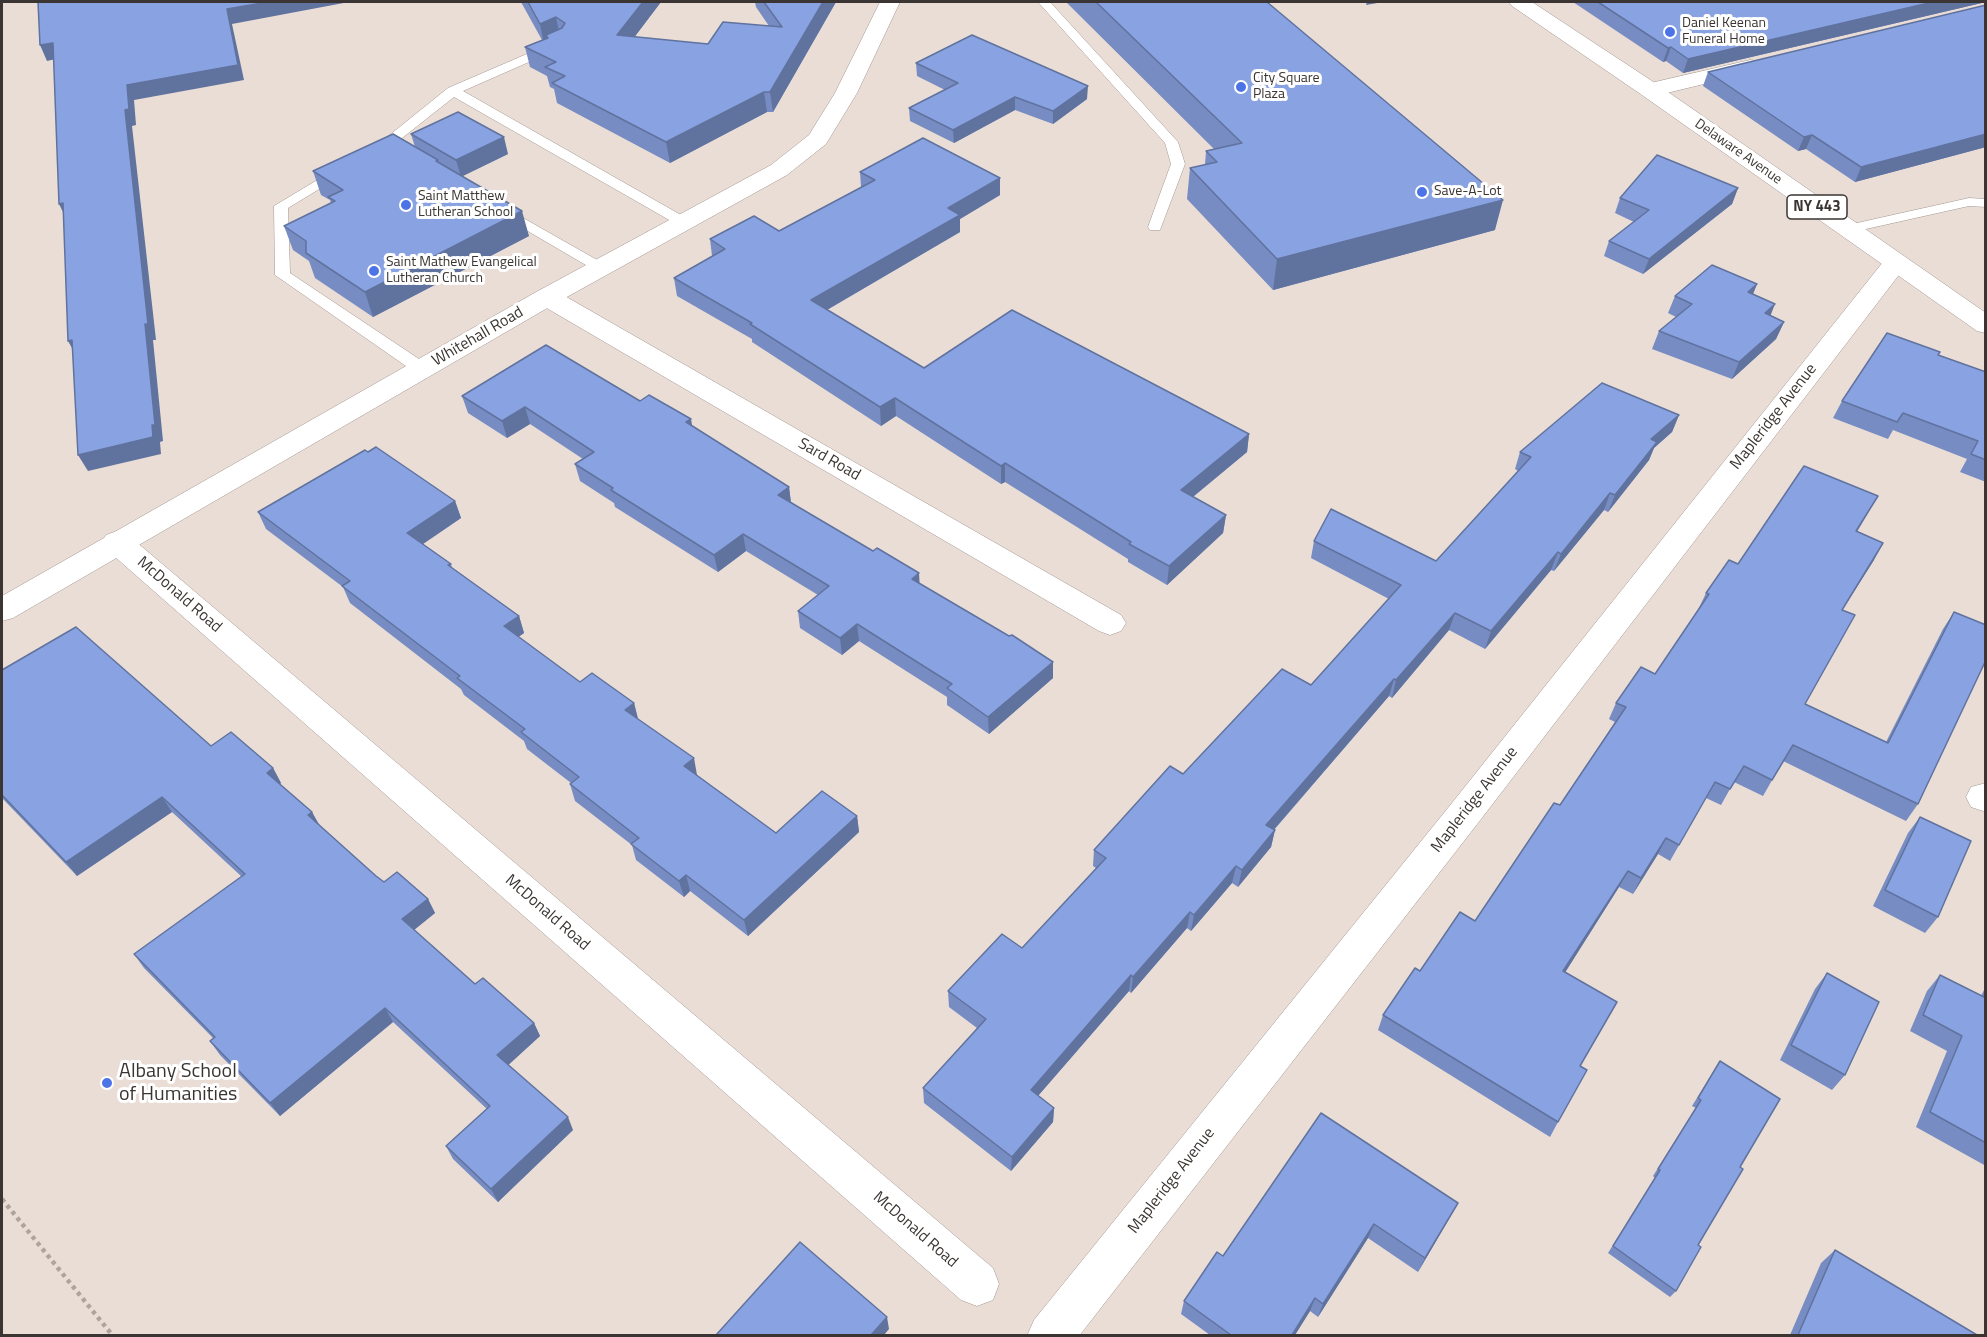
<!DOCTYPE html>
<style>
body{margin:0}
#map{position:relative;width:1987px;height:1337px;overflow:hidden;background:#eaddd6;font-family:"Titillium Web",sans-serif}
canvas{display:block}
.frame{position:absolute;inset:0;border:3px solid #3a3532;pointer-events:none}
</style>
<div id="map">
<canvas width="1987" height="1337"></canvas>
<div class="frame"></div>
</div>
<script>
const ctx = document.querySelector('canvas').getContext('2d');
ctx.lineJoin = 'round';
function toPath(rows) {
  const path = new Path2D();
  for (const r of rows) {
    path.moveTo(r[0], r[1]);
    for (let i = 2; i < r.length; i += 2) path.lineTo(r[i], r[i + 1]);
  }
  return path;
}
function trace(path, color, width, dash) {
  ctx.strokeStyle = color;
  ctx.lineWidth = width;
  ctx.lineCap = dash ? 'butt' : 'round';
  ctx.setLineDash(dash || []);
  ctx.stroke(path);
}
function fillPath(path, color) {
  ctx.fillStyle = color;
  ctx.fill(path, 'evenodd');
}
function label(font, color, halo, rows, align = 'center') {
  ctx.font = font + ' "Titillium Web",sans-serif';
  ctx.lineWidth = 6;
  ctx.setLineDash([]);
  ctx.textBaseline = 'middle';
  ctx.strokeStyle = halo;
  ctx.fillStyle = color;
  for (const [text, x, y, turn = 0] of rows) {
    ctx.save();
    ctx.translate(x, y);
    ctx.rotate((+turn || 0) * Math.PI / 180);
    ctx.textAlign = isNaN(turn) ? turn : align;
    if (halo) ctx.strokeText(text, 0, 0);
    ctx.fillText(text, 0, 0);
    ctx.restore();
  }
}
const lane = toPath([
 [1038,2,1050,2,1178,142,1185,164,1160,230,1150,230,1148,227,1171,164,1165,143,1038,2],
 [550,44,554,45,556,48,554,51,463,91,688,219,690,222,688,225,678,225,454,97,397,142,407,148,409,151,407,154,397,154,381,142,448,88,550,44],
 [339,167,344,168,346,171,344,174,288,208,290,273,428,365,430,369,428,373,416,373,275,275,274,206,339,167],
 [1969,198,1986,199,1986,207,1969,206,1848,233,1841,229,1848,225,1969,198],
 [502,206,606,265,609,268,601,273,596,271,497,213,495,210,497,207,502,206]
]);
const street = toPath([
 [1750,60,1758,61,1761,66,1758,71,1650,97,1642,95,1639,90,1642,85,1750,60],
 [1896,254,1905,257,1909,262,1905,267,1478,823,1079,1336,1027,1336,1034,1320,1452,803,1887,257,1896,254],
 [547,289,556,291,1121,615,1126,623,1121,631,1110,635,1099,631,538,303,534,297,538,291,547,289],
 [117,531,128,535,993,1268,999,1284,993,1300,977,1306,961,1300,106,549,102,542,106,535,117,531],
 [1986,783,1986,812,1971,807,1966,797,1971,787,1986,783]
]);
const secondary = toPath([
 [880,2,900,2,857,93,826,144,787,175,556,303,13,618,2,621,2,596,538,291,771,165,809,135,835,93,880,2]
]);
const primary = toPath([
 [1509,2,1532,2,1658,85,1986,313,1986,333,1977,331,1642,95,1512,6,1509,2]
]);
trace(lane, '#a39791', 1);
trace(street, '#a39791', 1);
trace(secondary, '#a39791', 1);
trace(primary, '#a39791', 1);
trace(toPath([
 [2,1199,113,1336]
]), '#aea49e', 4.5, [4, 4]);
fillPath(lane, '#fff');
fillPath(street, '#fff');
fillPath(secondary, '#fff');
fillPath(primary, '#fff');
fillPath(toPath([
 [521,2,661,2,634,37,708,44,769,26,756,7,755,2,836,2,773,112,767,112,670,163,557,103,554,89,550,87,547,76,530,67,525,47,542,40],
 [1066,2,1267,2,1495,230,1273,290,1187,199,1190,168,1205,165,1206,151,1214,149],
 [1573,2,1986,2,1683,73,1666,61,1663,62],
 [1986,5,1986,147,1855,182,1806,149,1798,151,1703,86,1708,72],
 [916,63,1087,99,1053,124,1015,110,954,143,910,121,909,108,945,90,917,76],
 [411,134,508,154,462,176,529,236,373,317,315,278,309,261,293,250,284,226,331,203,330,200,321,195,313,171,415,147],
 [860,172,1000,195,960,219,960,232,827,310,924,368,1249,434,1247,452,1193,497,1226,515,1223,533,1167,585,1128,562,1128,559,1005,482,1001,484,896,416,881,426,752,342,752,339,677,296,674,278,712,256,710,239,779,231,861,187],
 [1738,188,1732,204,1643,274,1604,256,1609,241,1634,222,1615,213,1620,198],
 [1757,284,1753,294,1770,316,1784,322,1776,339,1732,379,1652,349,1659,331,1676,317,1668,313,1675,296],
 [1939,355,1986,372,1986,482,1960,472,1967,459,1893,430,1888,439,1833,418,1842,401],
 [462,396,640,401,692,426,789,487,791,502,919,583,1053,678,989,734,947,705,947,697,859,641,842,655,800,628,798,611,818,595,746,551,718,572,615,507,614,503,580,481,575,464,583,459,530,424,507,438,468,413],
 [1679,415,1672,432,1654,448,1649,460,1608,512,1604,510,1554,571,1551,570,1485,649,1449,630,1392,698,1389,696,1274,830,1275,830,1271,847,1238,887,1232,883,1191,931,1187,928,1131,993,1129,991,1038,1096,1054,1108,1053,1122,1011,1171,924,1103,923,1088,977,1028,949,1007,948,991,1022,948,1096,868,1093,866,1094,850,1183,774,1311,685,1389,599,1311,558,1314,541,1436,561,1518,471,1515,469,1520,452],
 [1878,496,1857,532,1874,560,1842,610,1805,704,1886,742,1943,629,1954,612,1918,804,1906,821,1783,761,1763,796,1734,782,1721,805,1706,798,1670,861,1658,854,1633,894,1619,887,1565,972,1580,1066,1558,1122,1550,1137,1378,1030,1383,1015,1420,971,1475,921,1560,805,1615,722,1609,719,1616,703,1655,674,1698,610,1706,593,1738,564],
 [455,501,461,518,423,544,451,564,452,568,519,616,524,633,518,637,580,682,634,703,638,719,697,775,776,833,857,816,859,832,748,936,690,891,684,897,636,860,632,845,575,801,570,784,571,783,527,749,524,741,464,695,461,689,350,603,343,587,266,529,258,512],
 [2,670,273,768,281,783,280,784,312,812,320,826,376,876,384,882,428,899,435,913,414,930,475,984,534,1023,540,1036,508,1065,573,1130,498,1202,453,1159,446,1146,487,1109,393,1022,280,1116,220,1055,210,1041,213,1038,144,968,134,954,242,877,172,812,77,876,2,798],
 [1920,817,1938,917,1925,933,1873,906,1908,833],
 [1827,973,1845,1075,1832,1090,1780,1060,1815,989],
 [1940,975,1981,996,1986,986,1986,1166,1916,1127,1947,1051,1910,1031,1927,991],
 [1720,1061,1740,1167,1698,1245,1676,1291,1670,1297,1608,1253,1655,1178,1653,1176,1696,1108,1692,1106],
 [1321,1113,1450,1217,1418,1272,1368,1238,1318,1317,1310,1311,1295,1335,1210,1335,1181,1314,1184,1301,1223,1256],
 [1835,1250,1977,1335,1790,1335,1821,1263]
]), '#768cc2');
fillPath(toPath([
 [268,2,349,2,232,24,244,80,134,100,136,125,132,126,156,340,153,340,163,441,160,442,161,454,88,471,78,455,127,85,227,9],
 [643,2,661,2,621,55,617,35],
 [823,2,836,2,773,112,770,92],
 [1367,2,1383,2,1366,5],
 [1933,2,1986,2,1683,73,1688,59],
 [556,17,560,37,546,35,548,42,544,44,540,24],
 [53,43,60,58,47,61,40,45],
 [1671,47,1666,61,1663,62,1668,48],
 [1088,86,1087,99,1053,124,1053,111],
 [764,92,767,112,670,163,666,142],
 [1015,97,1015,110,954,143,953,130],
 [1986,134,1986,147,1855,182,1861,167],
 [1812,135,1806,149,1798,151,1804,137],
 [504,137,508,154,461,177,456,160],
 [1000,178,1000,195,960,219,960,232,813,318,811,300,948,208],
 [1738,188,1732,204,1643,274,1649,259],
 [1503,200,1495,230,1273,290,1277,259],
 [63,203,67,220,59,204],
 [522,211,529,236,373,317,365,292],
 [1757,284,1750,301,1748,292],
 [1775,304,1768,322,1765,313],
 [1784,322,1776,339,1732,379,1739,362],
 [72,340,77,357,68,341],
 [895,398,896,416,881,426,880,407],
 [525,407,530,424,507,438,502,421],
 [1679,415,1672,432,1654,448,1649,460,1608,512,1615,495,1651,439],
 [691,419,694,436,686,422],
 [1249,434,1247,452,1178,509,1181,490],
 [1005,463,1005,482,1001,484,1001,466],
 [789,487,791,504,778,495],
 [1610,493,1604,510,1554,571,1561,554],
 [455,501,461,518,414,550,407,533],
 [1226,515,1223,533,1167,585,1169,566],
 [743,534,746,551,718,572,714,555],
 [1883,543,1874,560,1832,626,1842,610],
 [1558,552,1551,570,1485,649,1491,631],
 [919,573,920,590,912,579],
 [1455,613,1449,630,1392,698,1396,680],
 [519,616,524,633,510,643,504,626],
 [857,624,859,641,842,655,840,638],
 [1053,662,1053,678,989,734,988,717],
 [1394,679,1389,696,1263,842,1266,825],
 [634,703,638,719,625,710],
 [694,758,697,775,688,782,684,766],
 [273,768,281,783,275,788,267,773],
 [162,797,172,812,77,876,66,862],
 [312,812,320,827,308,815],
 [857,816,859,832,748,936,744,920],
 [1275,830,1271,847,1238,887,1242,870],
 [1666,838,1658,854,1633,894,1641,878],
 [1236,866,1232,883,1191,931,1194,915],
 [1628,871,1619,887,1556,987,1563,971],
 [686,875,690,891,684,897,679,881],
 [428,899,435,913,409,934,402,919],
 [1190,912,1187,928,1131,993,1133,977],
 [1131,975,1129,991,1030,1105,1031,1090],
 [385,1008,393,1022,280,1116,270,1103],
 [534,1023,540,1036,504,1069,497,1055],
 [1054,1108,1053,1122,1011,1171,1012,1157],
 [568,1117,573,1130,498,1202,491,1189],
 [1458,1203,1450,1217,1418,1272,1425,1258],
 [1374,1224,1368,1238,1318,1317,1323,1304],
 [1315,1298,1310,1311,1295,1335,1292,1335],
 [887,1317,889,1329,884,1335,871,1335]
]), '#60729e');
const building = toPath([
 [38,2,268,2,227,9,238,65,127,85,129,109,125,110,148,324,145,324,155,425,152,425,153,437,78,455,72,340,68,341,63,203,59,204,53,43,40,45,38,2],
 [528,2,643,2,617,35,708,44,723,22,782,27,764,2,823,2,770,92,764,92,666,142,552,83,565,76,545,67,556,62,525,47,548,38,546,35,562,28,565,23,556,17,540,24,528,2],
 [1096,2,1267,2,1503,200,1277,259,1190,168,1217,162,1206,151,1242,143,1096,2],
 [1598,2,1933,2,1688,59,1671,47,1668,48,1598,2],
 [1986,5,1986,134,1861,167,1812,135,1804,137,1708,72,1986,5],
 [972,35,1088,86,1053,111,1015,97,953,130,909,108,958,83,916,63,972,35],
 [458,112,504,137,456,160,411,134,458,112],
 [393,134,438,160,436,161,522,211,365,292,306,253,306,241,284,226,335,201,328,197,343,190,313,171,393,134],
 [923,138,1000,178,948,208,960,215,811,300,924,368,1012,310,1249,434,1181,490,1226,515,1169,566,1129,544,1131,542,1005,463,1001,466,895,398,880,407,750,324,752,323,674,278,725,249,710,239,754,216,779,231,875,180,860,172,923,138],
 [1657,155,1738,188,1649,259,1609,241,1649,210,1620,198,1657,155],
 [1712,265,1757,284,1748,292,1775,304,1765,313,1784,322,1739,362,1659,331,1692,304,1675,296,1712,265],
 [1887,333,1940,352,1938,355,1986,372,1986,460,1971,454,1978,441,1903,413,1897,422,1842,401,1887,333],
 [546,345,640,401,649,395,691,419,686,422,789,487,778,495,873,551,877,548,919,573,912,579,1009,636,1012,635,1053,662,988,717,947,688,952,684,857,624,840,638,798,611,829,586,743,534,714,555,611,490,613,488,575,464,594,452,525,407,502,421,462,396,546,345],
 [1602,383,1679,415,1651,439,1657,442,1615,495,1610,493,1561,554,1558,552,1491,631,1455,613,1396,680,1394,679,1266,825,1275,830,1242,870,1236,866,1194,915,1190,912,1133,977,1131,975,1031,1090,1054,1108,1012,1157,923,1088,986,1019,948,991,1002,934,1022,948,1106,858,1094,850,1170,766,1183,774,1282,669,1311,685,1401,585,1314,541,1331,509,1436,561,1531,457,1520,452,1602,383],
 [376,447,455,501,407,533,451,564,448,565,519,616,504,626,580,682,592,673,634,703,625,710,694,758,684,766,776,833,822,791,857,816,744,920,686,875,679,881,631,844,639,838,570,784,579,777,521,732,525,729,457,678,460,676,342,586,350,581,258,512,365,450,368,452,376,447],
 [1804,466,1878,496,1856,531,1883,543,1842,610,1855,615,1805,704,1888,743,1954,612,1986,625,1986,660,1918,804,1793,745,1772,780,1744,766,1730,789,1715,782,1679,845,1666,838,1641,878,1628,871,1563,971,1617,1002,1580,1066,1587,1070,1558,1122,1383,1015,1415,968,1420,971,1460,912,1475,921,1554,803,1560,805,1626,707,1616,703,1641,667,1655,674,1709,594,1706,593,1729,560,1738,564,1804,466],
 [76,627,211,746,231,732,273,768,267,773,312,812,308,815,376,876,384,882,397,872,428,899,402,919,475,984,483,978,534,1023,497,1055,568,1117,491,1189,446,1146,490,1106,385,1008,270,1103,210,1041,215,1037,134,954,245,874,162,797,66,862,2,795,2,670,76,627],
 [1920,817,1971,841,1938,917,1885,890,1920,817],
 [1827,973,1879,1002,1845,1075,1791,1045,1827,973],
 [1940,975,1986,998,1986,1143,1930,1112,1962,1036,1923,1015,1940,975],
 [1720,1061,1780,1099,1740,1167,1743,1169,1698,1245,1701,1247,1676,1291,1613,1246,1660,1170,1658,1169,1701,1100,1698,1098,1720,1061],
 [1321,1113,1458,1203,1425,1258,1374,1224,1323,1304,1315,1298,1292,1335,1231,1335,1184,1301,1217,1252,1223,1256,1321,1113],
 [800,1242,887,1317,871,1335,716,1335,800,1242],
 [1835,1250,1977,1335,1798,1335,1835,1250]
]);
fillPath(building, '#89a3e2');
trace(building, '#60729e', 1.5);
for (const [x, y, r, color] of [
 [1670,32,6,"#4d74e7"],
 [1241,87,6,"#4d74e7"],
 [1422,192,6,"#4d74e7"],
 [406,205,6,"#4d74e7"],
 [374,271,6,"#4d74e7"],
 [107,1083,6,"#4d74e7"]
]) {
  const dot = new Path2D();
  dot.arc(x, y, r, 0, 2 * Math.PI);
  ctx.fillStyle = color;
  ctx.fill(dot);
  trace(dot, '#fff', 2);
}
label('14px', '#3a3532', '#fff', [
 ["Daniel Keenan",1682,24],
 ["Funeral Home",1682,40],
 ["City Square",1253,79],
 ["Plaza",1253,95],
 ["Save-A-Lot",1434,192],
 ["Saint Matthew",418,197],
 ["Lutheran School",418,213],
 ["Saint Mathew Evangelical",386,263],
 ["Lutheran Church",386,279]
], 'left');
label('14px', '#3a3532', '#fff', [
 ["Delaware Avenue",1738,152,35]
]);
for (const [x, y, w] of [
 [1817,207,60]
]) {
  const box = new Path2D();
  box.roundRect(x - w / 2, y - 12, w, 24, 4.5);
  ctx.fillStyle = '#fff';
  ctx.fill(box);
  trace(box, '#3a3532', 1.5);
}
label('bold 15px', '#3a3532', null, [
 ["NY 443",1817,207]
]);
label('16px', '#3a3532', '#fff', [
 ["Whitehall Road",478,337,-30],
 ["Mapleridge Avenue",1774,417,-52],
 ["Sard Road",829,460,30],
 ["McDonald Road",179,595,41],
 ["Mapleridge Avenue",1475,800,-52],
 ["McDonald Road",547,913,41],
 ["Mapleridge Avenue",1172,1181,-52],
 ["McDonald Road",915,1230,41]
]);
label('20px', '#3a3532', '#fff', [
 ["Albany School",119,1072],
 ["of Humanities",119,1095]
], 'left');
</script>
